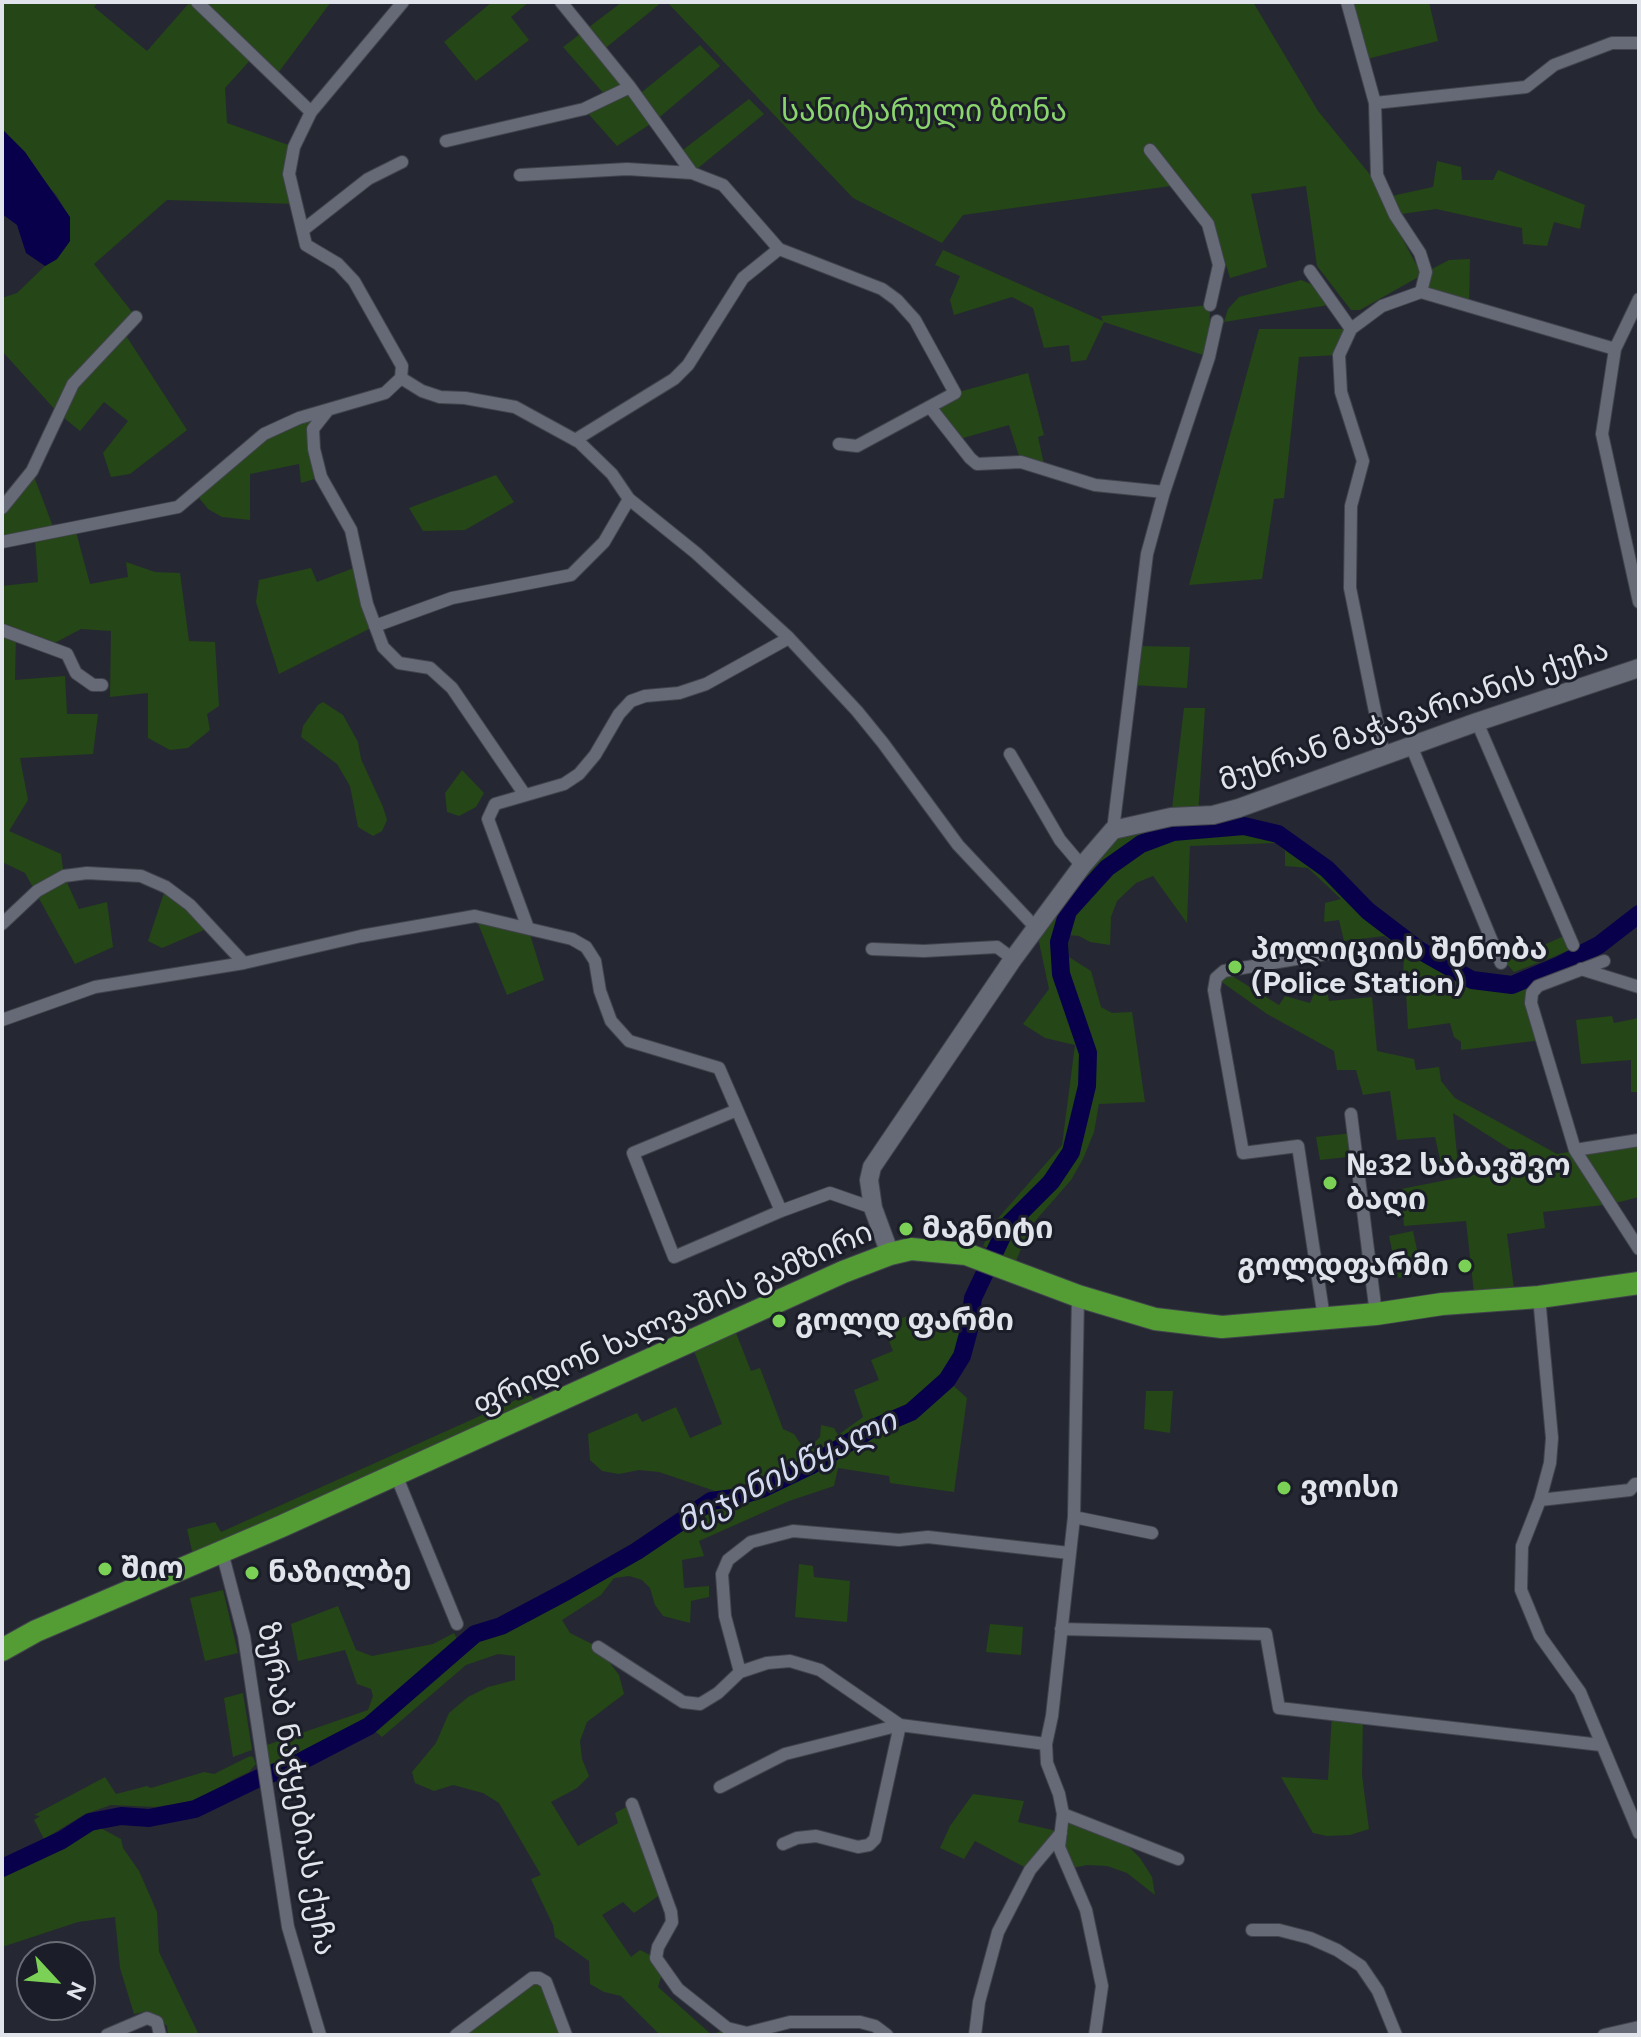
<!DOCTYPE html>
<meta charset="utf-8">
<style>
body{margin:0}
#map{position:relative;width:1641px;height:2037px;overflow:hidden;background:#252832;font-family:Figtree,sans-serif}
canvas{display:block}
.frame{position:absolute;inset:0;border:4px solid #e1e4eb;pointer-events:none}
.north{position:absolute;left:16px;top:1941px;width:80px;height:80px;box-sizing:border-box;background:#1b1e28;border:2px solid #6a6d76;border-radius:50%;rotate:116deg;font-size:22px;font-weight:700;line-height:32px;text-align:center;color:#e1e4eb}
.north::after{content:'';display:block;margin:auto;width:28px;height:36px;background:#7bd156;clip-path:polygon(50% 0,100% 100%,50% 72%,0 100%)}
</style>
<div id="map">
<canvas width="1641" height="2037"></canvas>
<div class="frame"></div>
<div class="north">N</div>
</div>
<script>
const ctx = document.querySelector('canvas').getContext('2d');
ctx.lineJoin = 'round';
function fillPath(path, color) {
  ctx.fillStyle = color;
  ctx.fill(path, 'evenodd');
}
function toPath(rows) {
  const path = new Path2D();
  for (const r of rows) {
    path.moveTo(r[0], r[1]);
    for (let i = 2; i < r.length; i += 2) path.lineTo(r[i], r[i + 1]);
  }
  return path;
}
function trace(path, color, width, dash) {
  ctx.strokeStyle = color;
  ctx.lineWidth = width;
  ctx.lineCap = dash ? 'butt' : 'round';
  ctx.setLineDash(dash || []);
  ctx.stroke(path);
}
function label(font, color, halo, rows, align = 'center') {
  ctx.font = font + ' Figtree,"Noto Sans Georgian",sans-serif';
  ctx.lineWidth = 6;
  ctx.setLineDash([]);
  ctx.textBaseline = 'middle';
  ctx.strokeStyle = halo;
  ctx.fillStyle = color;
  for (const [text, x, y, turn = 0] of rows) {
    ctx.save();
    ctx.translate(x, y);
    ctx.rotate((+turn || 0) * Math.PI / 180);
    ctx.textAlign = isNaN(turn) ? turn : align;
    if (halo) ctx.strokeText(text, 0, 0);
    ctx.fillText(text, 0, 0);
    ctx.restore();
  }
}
fillPath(toPath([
 [2,2,98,2,94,7,147,51,190,2,331,2,275,77,253,57,225,88,227,123,294,147,295,204,167,200,94,264,136,317,123,331,187,430,130,474,111,477,103,453,128,421,104,402,80,431,58,413,2,351,2,298,17,293,45,266,57,259,70,241,69,217,57,196,37,173,25,152,2,129],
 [492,2,529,2,511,17,529,40,476,81,444,42],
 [622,2,662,2,602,51,637,96,700,45,720,66,655,121,617,146,584,109,606,96,563,47],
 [667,2,1253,2,1318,111,1372,177,1384,205,1422,275,1360,310,1351,310,1317,266,1306,186,1251,194,1267,267,1230,278,1213,221,1185,184,963,215,942,243,853,198],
 [1347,2,1429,2,1438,41,1363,60],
 [749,99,764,114,692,173,679,153],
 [1437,161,1461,167,1462,180,1493,180,1498,170,1585,205,1580,229,1554,222,1547,246,1523,244,1522,228,1436,209,1395,215,1387,197,1433,187],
 [943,250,1103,321,1101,316,1210,305,1209,357,1104,322,1086,360,1071,362,1069,345,1044,348,1033,308,1012,297,954,315,950,300,960,276,935,265],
 [1470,259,1469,306,1421,292,1426,272,1449,260],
 [1301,280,1313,285,1329,305,1224,322,1228,309,1239,297],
 [1259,329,1351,329,1339,355,1299,357,1284,498,1274,499,1262,579,1189,585],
 [1028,373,1044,435,1038,437,1045,469,1021,462,1009,425,956,440,930,407,955,393],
 [318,413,313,429,321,477,301,483,299,464,250,474,250,520,222,517,208,509,195,493,264,434],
 [32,471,55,532,75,528,90,584,128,577,126,562,155,572,180,573,189,641,215,642,219,706,207,714,210,730,188,748,170,750,148,738,148,693,110,697,111,631,81,629,49,646,16,634,15,680,65,676,67,714,98,714,93,754,20,758,28,800,9,831,61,854,64,876,79,909,107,902,113,947,75,964,25,873,2,862,2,586,38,582,35,538,2,542,2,508],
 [496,475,514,502,465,530,423,531,409,508],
 [359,566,375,626,279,674,256,602,259,580,311,568,317,582],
 [1135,646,1190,647,1187,688,1131,685],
 [323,702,343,715,358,742,361,759,383,807,387,820,382,831,373,836,358,827,350,786,337,764,301,737,303,726,318,705],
 [1184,708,1205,708,1198,815,1239,808,1244,826,1278,834,1327,869,1368,911,1419,950,1472,980,1512,985,1530,978,1542,1040,1461,1050,1461,1042,1454,1037,1450,1023,1408,1029,1406,991,1391,996,1403,982,1404,949,1384,936,1344,941,1339,920,1324,922,1325,903,1341,899,1308,868,1285,866,1285,851,1276,843,1190,846,1187,923,1153,876,1136,883,1117,901,1111,917,1110,945,1090,942,1079,936,1068,935,1069,957,1091,971,1101,1007,1112,1013,1132,1012,1145,1102,1099,1104,1094,1132,1083,1159,1071,1180,1030,1227,1016,1261,983,1246,993,1224,1062,1145,1075,1045,1045,1038,1023,1024,1049,989,1036,928,1113,830,1171,817],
 [462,770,484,793,476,807,459,816,447,812,445,793],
 [166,887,211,927,162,948,148,941],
 [475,916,528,928,544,980,507,995],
 [1564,936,1569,950,1553,957,1514,972,1505,962],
 [1224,971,1279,1005,1285,996,1310,1003,1315,991,1327,990,1329,1001,1372,997,1377,1051,1414,1059,1416,1070,1439,1067,1441,1081,1455,1098,1557,1154,1639,1140,1639,1197,1612,1204,1543,1212,1545,1228,1507,1234,1514,1289,1474,1293,1466,1221,1404,1226,1401,1189,1498,1170,1519,1155,1453,1113,1458,1166,1442,1168,1435,1137,1397,1140,1390,1091,1363,1095,1356,1070,1337,1070,1334,1051,1267,1014,1216,978],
 [1612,1016,1614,1023,1639,1018,1639,1092,1631,1092,1631,1060,1581,1064,1576,1020],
 [1353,1133,1356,1156,1320,1160,1316,1137],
 [1413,1231,1422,1273,1398,1278,1389,1236],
 [915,1314,916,1325,969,1330,962,1356,947,1380,967,1398,954,1492,890,1483,889,1476,838,1468,834,1486,789,1501,699,1541,704,1556,682,1560,684,1588,709,1586,709,1597,691,1601,690,1623,663,1616,655,1605,650,1588,642,1580,629,1576,614,1578,601,1595,562,1620,570,1633,598,1647,619,1675,624,1694,587,1722,580,1741,582,1759,589,1776,577,1788,551,1802,578,1846,618,1823,615,1813,632,1804,664,1892,634,1913,623,1902,602,1915,631,1957,640,1950,656,1958,663,1970,658,1987,712,2035,727,2028,764,2029,766,2035,660,2035,621,1996,604,1992,590,1984,589,1961,555,1937,553,1925,531,1879,541,1875,499,1803,483,1793,453,1785,434,1791,415,1783,412,1772,436,1743,449,1713,468,1697,488,1687,515,1680,515,1656,498,1654,466,1665,382,1737,369,1726,368,1721,268,1768,264,1746,368,1710,373,1696,371,1689,357,1684,345,1650,298,1661,291,1624,338,1606,356,1650,372,1656,433,1644,454,1633,461,1647,475,1634,501,1626,637,1551,711,1501,715,1491,659,1472,639,1470,619,1474,602,1471,590,1460,588,1434,637,1413,642,1422,676,1407,690,1438,722,1424,694,1351,736,1333,751,1371,760,1368,783,1429,794,1434,802,1446,809,1448,820,1437,821,1425,834,1428,838,1435,863,1417,854,1390,879,1380,871,1360,893,1351,882,1324],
 [1146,1391,1173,1391,1170,1433,1144,1429],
 [529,1394,536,1401,193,1555,187,1529,215,1522,221,1532],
 [799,1564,813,1566,814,1577,850,1581,847,1622,795,1617],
 [223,1590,238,1653,205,1661,190,1598],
 [990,1624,1023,1627,1021,1655,986,1652],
 [243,1693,252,1750,233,1757,224,1698],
 [1332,1714,1363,1718,1362,1775,1369,1829,1350,1835,1327,1836,1313,1833,1281,1777,1328,1780],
 [250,1756,253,1757,256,1764,249,1772,232,1780,203,1800,155,1807,111,1805,85,1814,44,1839,34,1820,40,1816,34,1815,105,1777,116,1794,147,1786,151,1788,204,1772,214,1774],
 [973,1794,1024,1801,1018,1822,1061,1832,1063,1814,1118,1836,1140,1858,1152,1877,1155,1895,1127,1873,1107,1866,1087,1865,1067,1869,1061,1835,1030,1870,975,1841,964,1859,940,1848,950,1826],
 [95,1825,121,1839,123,1848,139,1871,157,1912,159,1952,198,2033,168,2035,167,2026,148,2011,134,2014,120,1968,115,1917,78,1922,2,1947,2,1872,53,1850],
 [539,1978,566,2035,469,2035,465,2028]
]), '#254616');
fillPath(toPath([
 [2,129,25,152,70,217,70,241,57,259,45,266,26,253,17,225,2,214]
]), '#09004b');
trace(toPath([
 [2,1868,62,1840,90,1822,121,1816,149,1818,195,1809,257,1779,292,1766,369,1726,475,1634,501,1626,567,1591,637,1551,711,1501,733,1498,762,1489,810,1466,871,1429,911,1412,947,1380,962,1356,969,1330,973,1298,1007,1226,1051,1182,1071,1152,1087,1086,1088,1053,1061,974,1059,942,1068,911,1107,868,1141,844,1173,832,1244,826,1278,834,1327,869,1368,911,1419,950,1472,980,1512,985,1560,965,1599,945,1639,914]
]), '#09004b', 18);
const street = toPath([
 [197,2,311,112],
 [561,2,630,87],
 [1347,2,1375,103,1377,175,1395,215,1420,253,1426,272,1421,292],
 [1375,103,1526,87,1554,65,1612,43,1639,43],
 [446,141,584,109,630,87,692,173],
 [1150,150,1208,224,1219,265,1210,305],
 [520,175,627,169,692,173,723,185,779,249],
 [303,230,368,179,402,162],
 [1310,271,1351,329],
 [1421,292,1615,349],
 [1639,299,1615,349,1602,434,1639,602],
 [401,378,422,391,440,397,465,398,515,407,579,442,612,474,629,499,696,553,789,638,857,711,883,743,958,845,1036,928],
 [401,378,402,366,354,281,338,264,306,245,289,174,294,147,311,112,403,2],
 [930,407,970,458,977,464,1021,462,1095,485,1164,492],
 [328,410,313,429,314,449,321,477,351,530,367,604,383,647,399,663,430,668,452,688,525,795],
 [575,440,674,379,688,365,743,278,779,249,882,289,897,300,915,320,955,393,857,446,839,444],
 [2,508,32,471,73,384,136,317],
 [2,542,178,507,264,434,299,418,385,393,401,378],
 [375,626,452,598,571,575,604,542,629,499],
 [2,630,67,654,76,673,93,685,102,685],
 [1477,722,1573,945],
 [1412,748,1501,963],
 [1010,754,1060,840,1082,866],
 [1384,756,1350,588,1351,506,1363,461,1341,392,1339,355,1351,329,1382,306,1421,292],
 [1113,830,1147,554,1164,492,1209,357,1217,321],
 [2,924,37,891,64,876,87,873,141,876,166,887,190,905,244,963],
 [528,928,488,819,495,804,564,784,579,774,595,755,619,714,631,701,645,696,679,693,706,684,789,638],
 [872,949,924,951,997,947,1013,959],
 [1604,961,1538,986,1532,993,1531,1003,1575,1150,1639,1249],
 [1581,969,1639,987],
 [2,1020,95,987,244,963,361,936,475,916,572,939,586,947,595,961,600,991,611,1021,629,1041,719,1068,781,1211],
 [737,1110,633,1153,674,1257,781,1211,830,1193,873,1208],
 [1351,1114,1376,1314],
 [1575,1150,1639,1140],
 [1078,1296,1074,1517,1052,1716,1046,1744,1047,1763,1059,1794,1063,1814,1059,1847,1086,1910,1102,1986,1095,2035],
 [1539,1297,1552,1438,1550,1463,1540,1500,1522,1546,1521,1590,1540,1636,1580,1692,1639,1833],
 [1324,1318,1298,1146,1243,1153,1214,990,1216,978,1224,971,1326,954],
 [396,1475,457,1624],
 [1540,1500,1630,1490,1635,1484,1639,1484],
 [1074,1517,1152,1533],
 [222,1552,244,1636,288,1927,320,2035],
 [1061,1629,1266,1634,1279,1708,1601,1745],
 [598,1647,683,1702,700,1704,718,1693,740,1672,767,1663,790,1661,820,1670,900,1725,875,1839,869,1845,858,1847,816,1836,797,1838,783,1844],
 [740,1672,725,1616,722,1574,728,1560,751,1542,793,1531,899,1540,928,1537,1069,1553],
 [720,1787,785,1754,900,1725,1046,1744],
 [632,1804,671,1912,672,1922,658,1947,656,1958,678,1989,727,2028,747,2033,790,2022,860,2022,875,2026,887,2035],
 [1063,1814,1178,1859],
 [1252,1930,1279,1930,1310,1938,1337,1950,1361,1966,1378,1991,1396,2035],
 [107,2035,147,2018,157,2022,160,2035],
 [456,2035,532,1978,539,1978,546,1982,566,2035],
 [975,2035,979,2002,998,1932,1030,1870,1061,1833],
 [1604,2035,1639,2027]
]);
const secondary = toPath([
 [890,1254,873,1208,869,1180,872,1167,1013,959,1082,866,1113,830,1171,817,1213,815,1239,808,1477,722,1639,668]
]);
const highway = toPath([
 [2,1650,36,1631,282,1526,843,1272,890,1254,911,1249,966,1254,1078,1296,1155,1319,1222,1327,1376,1314,1442,1304,1539,1297,1639,1283]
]);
trace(street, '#41444c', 14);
trace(secondary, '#41444c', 20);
trace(highway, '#41444c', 24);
trace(street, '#666a76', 12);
trace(secondary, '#666a76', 18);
trace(highway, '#549c34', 22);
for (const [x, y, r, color] of [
 [1235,967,8,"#7bd156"],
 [1330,1183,8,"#7bd156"],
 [906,1229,8,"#7bd156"],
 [1465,1266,8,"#7bd156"],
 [779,1321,8,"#7bd156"],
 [1284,1488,8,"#7bd156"],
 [105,1569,8,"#7bd156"],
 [252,1573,8,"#7bd156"]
]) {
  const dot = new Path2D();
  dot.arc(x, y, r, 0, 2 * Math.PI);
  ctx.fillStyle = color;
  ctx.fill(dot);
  trace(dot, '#1b1e28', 3);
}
label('30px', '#8bd56d', '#1b1e28', [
 ["სანიტარული ზონა",924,112]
]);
label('30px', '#e1e4eb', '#1b1e28', [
 ["მუხრან მაჭავარიანის ქუჩა",1414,716,-19],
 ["ფრიდონ ხალვაშის გამზირი",673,1319,-24],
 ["ზურაბ ნაჭყებიას ქუჩა",296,1789,80]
]);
label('bold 30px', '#e1e4eb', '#1b1e28', [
 ["პოლიციის შენობა",1251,950],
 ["(Police Station)",1251,984],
 ["№32 საბავშვო",1346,1166],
 ["ბაღი",1346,1200],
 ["მაგნიტი",922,1229],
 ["გოლდფარმი",1449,1266,"right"],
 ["გოლდ ფარმი",795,1321],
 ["ვოისი",1300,1488],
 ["შიო",121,1569],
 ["ნაზილბე",268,1573]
], 'left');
label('italic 32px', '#d4dbf1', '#1b1e28', [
 ["მეჯინისწყალი",787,1472,-26]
]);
</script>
